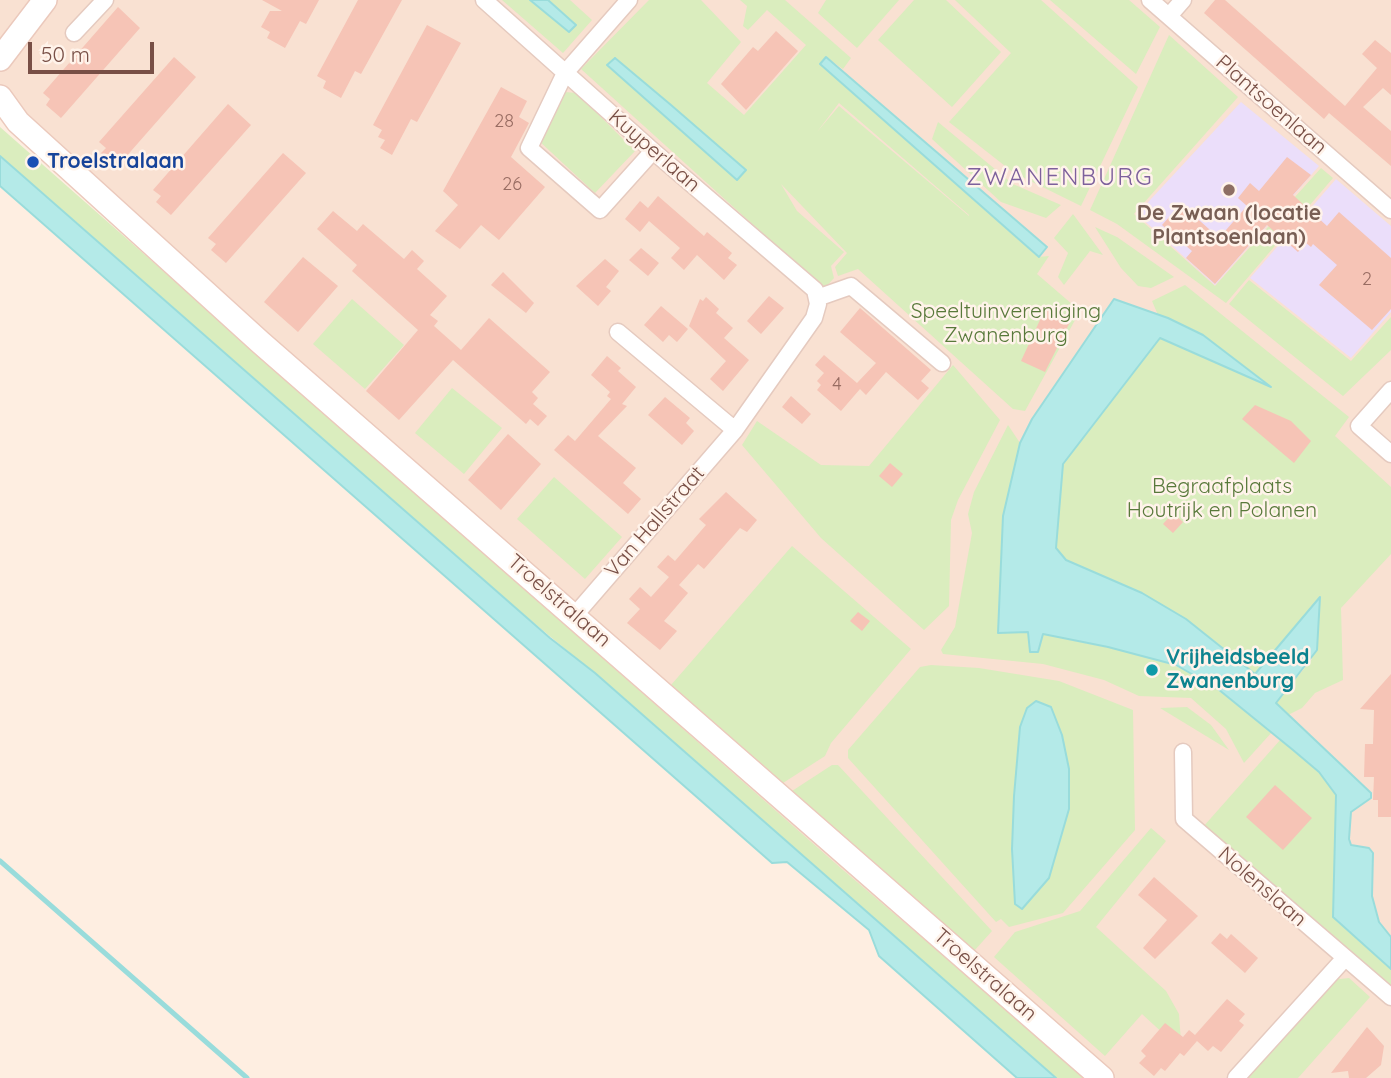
<!DOCTYPE html>
<style>
body{margin:0}
#map{position:relative;width:1391px;height:1078px;overflow:hidden;background:#feeee1;font-family:Quicksand,sans-serif}
canvas{display:block}
.scale{position:absolute;left:28px;top:42px;width:126px;height:32px;box-sizing:border-box;border:4px solid #784f46;border-top:0;padding-left:9px;font-size:21px;line-height:24px;white-space:nowrap;color:#784f46;-webkit-text-stroke:5px #fff3ea;paint-order:stroke}
</style>
<div id="map">
<canvas width="1391" height="1078"></canvas>
<div class="scale">50 m</div>
</div>
<script>
const ctx = document.querySelector('canvas').getContext('2d');
ctx.lineJoin = 'round';
function fillPath(path, color) {
  ctx.fillStyle = color;
  ctx.fill(path, 'evenodd');
}
function toPath(rows) {
  const path = new Path2D();
  for (const r of rows) {
    path.moveTo(r[0], r[1]);
    for (let i = 2; i < r.length; i += 2) path.lineTo(r[i], r[i + 1]);
  }
  return path;
}
function trace(path, color, width, dash) {
  ctx.strokeStyle = color;
  ctx.lineWidth = width;
  ctx.lineCap = dash ? 'butt' : 'round';
  ctx.setLineDash(dash || []);
  ctx.stroke(path);
}
function label(font, color, halo, rows, align = 'center') {
  ctx.font = font + ' Quicksand,sans-serif';
  ctx.lineWidth = 5;
  ctx.setLineDash([]);
  ctx.textBaseline = 'middle';
  ctx.strokeStyle = halo;
  ctx.fillStyle = color;
  for (const [text, x, y, turn = 0] of rows) {
    ctx.save();
    ctx.translate(x, y);
    ctx.rotate((+turn || 0) * Math.PI / 180);
    ctx.textAlign = isNaN(turn) ? turn : align;
    if (halo) ctx.strokeText(text, 0, 0);
    ctx.fillText(text, 0, 0);
    ctx.restore();
  }
}
fillPath(toPath([
 [0,0,1391,0,1391,1078,1059,1078,0,110]
]), '#f9e1d2');
fillPath(toPath([
 [1241,102,1319,166,1215,285,1137,214],
 [1336,179,1391,226,1391,312,1351,358,1250,278]
]), '#ebdefa');
fillPath(toPath([
 [502,0,570,0,592,20,563,53],
 [649,0,701,0,741,42,707,83,744,115,806,45,767,10,748,30,743,26,747,6,740,0,785,0,851,58,843,69,826,57,820,64,1038,257,1049,256,1037,274,1080,311,1025,411,1013,409,858,269,838,276,835,267,847,253,781,184,797,211,844,252,831,266,834,278,824,289,581,69],
 [839,103,969,215,969,216,839,106,817,132],
 [826,0,899,0,857,48,818,13],
 [914,0,946,0,1001,52,952,107,878,40],
 [955,0,1041,0,1138,87,1081,206,1014,173,949,122,1011,53],
 [1050,0,1129,0,1160,27,1136,74],
 [1169,35,1238,97,1134,214,1215,286,1321,168,1333,178,1226,303,1117,224,1090,210],
 [565,92,577,93,635,151,595,193,537,139],
 [938,122,1013,184,1061,205,1046,218,1001,202,932,139],
 [0,127,843,870,1086,1078,1056,1078,594,673,0,178],
 [1073,214,1103,255,1090,251,1064,285,1058,277,1068,253,1054,238],
 [1095,227,1117,237,1174,277,1151,288,1138,286,1121,268],
 [1249,280,1351,361,1391,317,1391,350,1343,396,1229,304],
 [1185,285,1349,417,1335,436,1391,487,1391,554,1341,608,1343,680,1315,693,1302,708,1288,715,1276,703,1312,659,1319,598,1255,674,1186,619,1066,560,1056,548,1063,464,1160,338,1267,385,1203,335,1158,315,1152,301],
 [352,299,404,345,365,389,313,344],
 [953,365,1000,420,958,500,951,520,949,606,924,630,821,538,742,445,757,421,821,465,869,466],
 [452,388,502,428,464,474,415,433],
 [1008,425,1020,443,1003,516,998,633,1028,632,1030,652,1042,634,1143,655,1189,671,1218,689,1272,732,1244,763,1226,729,1191,698,1139,696,1104,680,1043,664,943,654,941,650,955,627,972,533,968,514,974,492],
 [554,477,622,537,585,579,517,519],
 [792,546,911,649,831,743,825,756,783,783,671,685],
 [931,665,979,668,1059,681,1133,710,1135,830,1063,913,1009,927,1001,919,996,922,848,758,848,750,920,667],
 [1014,796,1022,909,1015,904,1012,849],
 [1187,707,1211,725,1229,750,1160,708],
 [1281,739,1319,772,1336,795,1333,917,1391,969,1391,992,1203,827],
 [832,765,838,765,992,931,974,951,792,791],
 [1151,828,1166,841,1096,927,1166,991,1179,1014,1181,1042,1179,1048,1142,1014,1105,1056,994,957,1015,932,1080,911],
 [1337,976,1340,979,1349,978,1370,997,1298,1078,1245,1078]
]), '#daedbe');
const water = toPath([
 [530,0,548,0,576,25,569,32,530,0],
 [826,57,1047,247,1039,257,820,64,826,57],
 [615,58,671,105,746,170,737,180,607,65,615,58],
 [0,156,550,638,595,673,1056,1078,1017,1078,879,956,869,930,787,862,772,863,0,186,0,156],
 [1114,299,1168,318,1203,335,1271,387,1160,338,1063,464,1056,548,1066,560,1142,593,1186,619,1255,674,1320,597,1317,650,1276,703,1371,793,1371,798,1351,812,1349,839,1351,845,1369,848,1373,853,1372,896,1379,922,1391,937,1391,969,1333,917,1336,795,1319,772,1293,750,1218,689,1176,665,1108,647,1043,634,1038,652,1030,652,1028,632,998,633,1003,516,1020,443,1032,419,1114,299],
 [1036,701,1051,707,1062,735,1069,769,1069,809,1049,878,1022,909,1015,904,1012,849,1014,796,1020,727,1027,708,1036,701]
]);
fillPath(water, '#b4eae8');
trace(water, '#99dcdb', 2);
trace(toPath([
 [0,861,247,1078]
]), '#99dcdb', 5);
fillPath(toPath([
 [262,0,319,0,306,24,300,21,285,48,267,38,270,32,261,27,270,11,282,11],
 [358,0,402,0,361,74,355,71,341,98,323,88,326,81,317,76],
 [1215,0,1225,0,1345,106,1377,68,1362,54,1375,40,1391,53,1391,95,1383,88,1363,107,1391,131,1391,166,1329,113,1324,119,1204,13],
 [118,7,140,28,61,118,46,105,50,99,43,93],
 [427,25,461,43,417,122,411,119,392,155,380,148,385,140,378,137,382,130,373,125],
 [776,31,798,51,746,110,721,84,753,47,758,51],
 [174,57,196,77,117,167,101,153,106,148,99,142],
 [501,87,527,101,519,117,529,123,511,157,545,187,499,240,481,225,460,249,435,231,458,205,443,191],
 [228,104,251,125,171,215,156,202,161,196,153,190],
 [283,153,306,173,226,263,211,250,216,244,208,238],
 [1287,157,1311,175,1293,195,1327,226,1339,212,1391,258,1391,309,1372,330,1319,285,1337,265,1313,244,1311,247,1306,243,1298,252,1267,225,1215,284,1186,258,1192,251,1162,225,1181,204,1219,238,1247,206,1238,198,1250,183,1259,191],
 [658,196,704,236,707,232,732,253,728,258,737,265,724,280,697,255,684,270,671,258,680,248,649,221,640,232,625,219,640,201,648,208],
 [333,211,357,231,363,224,404,259,412,250,424,261,417,269,447,296,430,315,438,321,434,326,461,350,489,318,550,372,532,392,538,398,533,404,547,416,538,426,530,419,526,424,453,360,399,420,366,391,418,330,352,271,357,265,317,229],
 [641,248,659,263,648,276,629,260],
 [303,257,338,286,298,332,264,302],
 [605,259,619,271,606,287,611,291,598,306,576,286],
 [503,272,534,303,526,313,491,285],
 [769,296,784,308,761,334,747,321],
 [706,297,719,309,716,313,733,328,724,338,749,360,723,391,710,379,726,361,689,326,700,299,703,301],
 [661,306,688,329,677,342,669,335,663,342,644,325],
 [1046,307,1071,320,1045,372,1021,361],
 [860,308,931,370,921,381,929,388,918,400,886,372,866,395,860,389,841,411,817,390,821,385,817,381,824,373,815,365,824,355,857,383,876,363,840,332],
 [607,356,621,368,618,371,636,387,622,404,627,406,598,436,636,468,623,483,641,499,628,514,554,450,568,435,575,441,611,399,607,396,610,392,591,375],
 [791,396,811,414,802,424,782,407],
 [665,397,690,418,686,423,694,431,682,445,648,415],
 [1255,405,1291,421,1311,441,1294,463,1242,419],
 [508,434,541,464,501,510,468,480],
 [890,463,903,474,892,487,879,476],
 [726,492,757,520,747,532,740,528,704,569,698,564,679,585,688,593,664,621,677,631,660,650,627,623,640,609,629,599,640,587,651,597,669,577,657,567,668,555,675,561,706,525,699,519],
 [1173,513,1183,522,1173,533,1163,524],
 [858,612,870,621,862,631,850,621],
 [1391,674,1391,817,1378,817,1378,800,1373,800,1374,777,1364,777,1365,744,1373,744,1374,710,1360,709],
 [1275,785,1312,818,1283,850,1246,817],
 [1154,877,1198,916,1155,959,1143,948,1167,920,1138,895],
 [1220,933,1227,939,1231,934,1258,958,1245,973,1211,943],
 [1227,999,1245,1014,1239,1021,1244,1025,1221,1052,1213,1046,1208,1051,1197,1041,1184,1056,1180,1053,1165,1071,1161,1068,1154,1076,1139,1063,1146,1056,1141,1051,1165,1023,1183,1037,1189,1030,1195,1035],
 [1367,1027,1384,1046,1381,1065,1366,1078,1349,1078,1348,1071,1331,1073]
]), '#f6c4b6');
const street = toPath([
 [484,0,653,151,815,290,818,304,814,318,735,430,575,615],
 [629,0,565,73,529,148,600,210,653,151],
 [1150,0,1391,210],
 [1169,16,1183,0],
 [74,33,105,0],
 [817,298,851,286,942,363],
 [618,332,735,430],
 [1391,390,1359,426,1391,454],
 [1183,752,1184,819,1391,997],
 [1236,1078,1344,959]
]);
const secondary = toPath([
 [0,59,45,0],
 [0,97,18,122,260,342,1102,1078]
]);
trace(street, '#e5cabf', 19);
trace(secondary, '#ebc9bc', 26);
trace(street, '#fff', 16);
trace(secondary, '#fff', 23);
for (const [x, y, r, color] of [
 [33,162,7,"#1a4fb4"],
 [1229,190,7,"#8d6e63"],
 [1152,670,7,"#0f9aa8"]
]) {
  const dot = new Path2D();
  dot.arc(x, y, r, 0, 2 * Math.PI);
  ctx.fillStyle = color;
  ctx.fill(dot);
  trace(dot, '#fff3ea', 2.5);
}
label('18px', '#986c62', null, [
 ["28",504,122],
 ["26",512,185],
 ["2",1367,280],
 ["4",837,385]
]);
label('21px', '#784f46', '#fff3ea', [
 ["Plantsoenlaan",1271,105,41],
 ["Kuyperlaan",654,151,41],
 ["Van Hallstraat",655,522,-49],
 ["Troelstralaan",559,601,41],
 ["Nolenslaan",1262,887,41],
 ["Troelstralaan",985,975,41]
]);
label('bold 21px', '#164399', '#fff3ea', [
 ["Troelstralaan",47,162]
], 'left');
label('bold 21px', '#785e54', '#fff3ea', [
 ["De Zwaan (locatie",1229,214],
 ["Plantsoenlaan)",1229,238]
]);
label('21px', '#58793a', '#fff3ea', [
 ["Speeltuinvereniging",1006,312],
 ["Zwanenburg",1006,336],
 ["Begraafplaats",1222,487],
 ["Houtrijk en Polanen",1222,511]
]);
label('bold 21px', '#0d838f', '#fff3ea', [
 ["Vrijheidsbeeld",1166,658],
 ["Zwanenburg",1166,682]
], 'left');
ctx.letterSpacing = '2px';
label('24px', '#7d609c', '#fff3ea', [
 ["ZWANENBURG",1060,178]
]);
ctx.letterSpacing = '0px';
</script>
